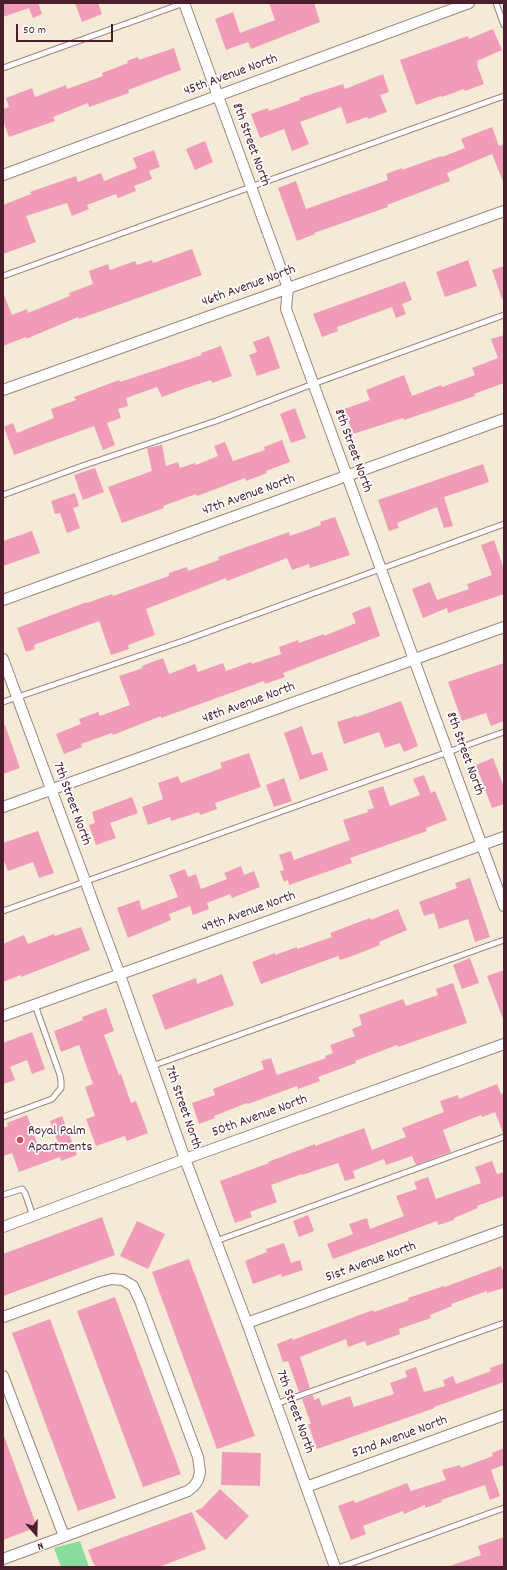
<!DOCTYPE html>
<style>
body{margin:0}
#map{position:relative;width:507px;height:1570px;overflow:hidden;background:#f4ead5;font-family:Dekko,sans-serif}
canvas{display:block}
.frame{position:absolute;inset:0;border:4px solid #4a1f2b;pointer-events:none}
.north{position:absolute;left:16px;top:1514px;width:40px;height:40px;-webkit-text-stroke:3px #fff;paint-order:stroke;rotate:160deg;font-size:11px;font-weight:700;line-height:16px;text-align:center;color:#4a1f2b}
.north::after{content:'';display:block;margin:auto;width:14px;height:18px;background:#4a1f2b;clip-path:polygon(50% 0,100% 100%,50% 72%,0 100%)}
.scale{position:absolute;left:16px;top:24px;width:97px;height:18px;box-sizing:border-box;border:2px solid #4a1f2b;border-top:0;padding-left:5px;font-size:12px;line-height:14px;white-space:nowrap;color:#4a1f2b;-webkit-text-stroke:3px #fff;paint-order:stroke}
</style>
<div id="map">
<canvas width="507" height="1570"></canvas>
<div class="frame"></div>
<div class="north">N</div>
<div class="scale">50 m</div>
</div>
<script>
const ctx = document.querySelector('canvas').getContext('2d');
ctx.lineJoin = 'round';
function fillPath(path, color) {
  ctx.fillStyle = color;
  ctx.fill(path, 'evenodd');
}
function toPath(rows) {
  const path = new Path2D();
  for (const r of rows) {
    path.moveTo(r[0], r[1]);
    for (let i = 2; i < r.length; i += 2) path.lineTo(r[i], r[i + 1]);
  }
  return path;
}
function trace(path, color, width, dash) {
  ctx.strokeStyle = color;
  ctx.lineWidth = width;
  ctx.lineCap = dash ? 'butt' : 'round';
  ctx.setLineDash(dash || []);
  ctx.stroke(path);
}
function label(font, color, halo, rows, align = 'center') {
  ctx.font = font + ' Dekko,sans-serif';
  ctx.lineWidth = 3.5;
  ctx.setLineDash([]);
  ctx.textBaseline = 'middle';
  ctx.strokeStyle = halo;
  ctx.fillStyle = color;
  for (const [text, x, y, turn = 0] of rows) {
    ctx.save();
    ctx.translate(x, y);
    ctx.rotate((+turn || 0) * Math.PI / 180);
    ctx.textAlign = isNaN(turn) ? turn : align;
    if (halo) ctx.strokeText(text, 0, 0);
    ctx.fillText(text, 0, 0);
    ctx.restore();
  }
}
fillPath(toPath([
 [80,1541,89,1567,61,1567,54,1548]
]), '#8adc9d');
fillPath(toPath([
 [3,3,39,3,39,5,42,14,33,18,29,8,3,17],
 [75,3,98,3,102,14,82,22],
 [269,3,314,3,320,22,251,49,248,42,226,50,215,19,233,12,240,33,275,20],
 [493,29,502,50,477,61,478,64,477,65,484,84,465,91,464,89,442,97,441,96,416,105,400,60,468,36,469,39],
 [174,48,181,70,128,90,129,93,112,99,89,107,88,103,53,117,55,121,9,137,3,120,3,109,9,107,6,98,32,88,35,97,66,85,67,89,103,76,102,73,128,63,127,61,138,57,139,60],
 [383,74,389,92,380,95,387,112,368,119,367,117,347,124,341,107,300,122,309,144,292,151,284,129,260,138,251,114,268,108,269,111,300,100,299,98,343,84,345,89],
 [492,127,499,146,504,144,504,184,492,154,447,173,450,181,387,205,388,207,314,233,315,234,297,241,278,188,296,181,306,209,388,180,386,174,402,168,402,170,441,156,442,157,465,148,461,139],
 [205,141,213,162,195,170,186,149],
 [154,150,160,167,149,171,152,179,134,186,136,191,118,198,116,194,87,205,89,209,72,216,67,203,26,216,36,242,3,254,3,205,31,194,30,192,76,176,78,182,101,173,104,181,137,168,133,158],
 [192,249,202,275,79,319,78,317,26,339,26,337,3,346,3,293,12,315,27,309,28,313,70,296,69,293,93,284,89,271,108,264,110,270,135,261,137,265,152,260,153,263],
 [468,260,477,286,445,297,436,272],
 [504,266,504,298,502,299,492,270],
 [405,281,412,300,402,304,406,314,396,318,392,307,337,327,338,331,322,337,313,314],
 [504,335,504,383,474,394,475,396,404,420,403,418,353,434,344,409,370,400,366,390,404,375,412,396,441,385,442,387,475,375,472,368,498,358,491,339],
 [269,336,280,368,257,376,249,355,257,352,253,342],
 [221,346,232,376,212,383,211,380,186,388,162,397,157,387,126,398,128,406,118,409,121,418,107,423,115,445,103,450,94,426,14,455,4,427,13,423,17,433,54,418,51,409,76,400,74,397,119,380,120,382,202,355,201,353],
 [295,408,306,438,291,443,280,414],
 [282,440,290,462,266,471,267,473,246,481,245,478,197,496,196,494,163,506,164,508,122,523,108,487,152,471,147,448,162,445,166,466,178,462,180,468,195,463,196,465,218,456,214,446,225,442,233,461,265,450,264,447],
 [483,464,489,482,444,497,453,526,444,528,437,507,397,523,399,528,389,531,378,500],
 [95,468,104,492,83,500,74,475],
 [75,493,79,506,73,508,80,528,67,533,60,513,55,514,51,501],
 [335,517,350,555,310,568,309,564,292,570,287,558,227,581,226,578,146,609,155,635,128,645,129,649,111,655,99,621,34,645,35,649,26,652,17,628,87,602,87,603,112,594,113,596,138,587,169,576,169,573,187,567,188,571,219,560,218,557,289,532,290,536,321,525,320,522],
 [32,531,40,553,3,566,3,541],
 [494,540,504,569,504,594,448,613,447,608,423,618,412,589,430,582,437,600,469,589,467,584,492,575,481,545],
 [370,606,380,636,283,673,285,677,265,684,264,681,161,718,161,716,113,735,112,733,81,744,82,747,64,754,56,734,81,724,79,719,98,712,100,716,130,705,119,676,143,668,142,666,163,658,169,674,195,664,198,672,223,663,226,671,251,662,252,664,281,654,279,647,298,640,299,643,324,634,324,636,356,623,352,613],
 [504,663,504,721,491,726,486,713,462,721,448,682],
 [401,701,418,746,404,752,400,743,385,748,379,732,344,744,337,722,356,716,357,717],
 [5,725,20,768,3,774,3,726],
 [302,726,312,755,322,752,328,770,300,780,284,733],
 [249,753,261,787,215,803,217,809,200,815,199,812,171,821,170,817,148,825,142,807,163,799,158,783,178,776,181,783,222,768,220,763],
 [493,758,504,787,504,804,492,808,476,765],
 [424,775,431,793,435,791,447,820,426,828,427,831,350,858,352,863,289,885,288,880,284,882,280,871,284,870,279,855,291,851,294,860,350,840,343,820,368,812,367,810,374,808,368,791,383,786,390,806,420,795,413,779],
 [284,778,292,801,274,807,266,785],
 [132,797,138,813,110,823,116,838,96,845,89,825,95,823,92,812],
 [38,831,54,873,39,878,33,862,8,871,3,858,3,843],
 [241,866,244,875,254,871,260,887,232,898,230,894,207,903,209,909,193,915,190,906,169,914,171,920,128,938,117,908,139,900,142,910,178,897,169,875,185,869,188,877,196,874,201,889,227,879,224,873],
 [470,878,490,937,475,942,468,919,439,929,434,913,424,916,419,902,457,888,455,883],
 [398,909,407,930,379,942,380,945,355,955,340,960,338,956,261,984,252,962,275,953,275,955,297,947,297,949,332,937,330,933,370,918,371,920],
 [81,927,90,950,21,977,21,975,3,982,3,944,24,935,28,944,54,934,55,936],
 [470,958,479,983,462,989,453,965],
 [504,970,504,1018,503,1019,487,976],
 [222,974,234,1005,165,1030,152,995,196,978,197,984],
 [453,983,467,1023,398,1047,397,1045,355,1061,356,1063,318,1077,320,1081,298,1089,297,1086,248,1104,247,1103,214,1116,215,1118,199,1124,192,1103,215,1095,213,1089,264,1069,261,1061,271,1058,277,1075,326,1058,325,1056,333,1053,330,1045,355,1036,352,1029,362,1025,359,1015,403,999,406,1006,438,995,436,989],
 [106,1008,114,1031,104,1035,119,1075,121,1074,131,1103,136,1101,148,1133,127,1141,125,1136,96,1146,86,1119,95,1116,85,1087,93,1084,79,1045,61,1052,54,1031,83,1020,82,1017],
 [32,1032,45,1069,32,1074,27,1060,10,1067,15,1080,3,1084,3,1043],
 [497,1084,501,1094,504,1093,504,1133,503,1133,495,1112,482,1117,481,1115,443,1130,451,1152,416,1165,412,1156,386,1165,384,1159,353,1171,355,1178,345,1181,338,1163,302,1175,302,1174,271,1185,277,1202,250,1212,252,1217,235,1223,220,1181,269,1163,268,1162,315,1144,315,1146,364,1128,372,1150,406,1137,402,1128,444,1112,440,1101,458,1095,459,1099],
 [27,1115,39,1148,57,1140,50,1121,62,1116,77,1155,61,1161,60,1157,19,1172,12,1153,3,1156,3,1128,8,1126,7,1123],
 [492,1161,497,1174,504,1172,504,1196,477,1206,478,1208,454,1218,454,1220,438,1225,437,1221,333,1259,327,1244,353,1234,349,1224,367,1218,370,1229,404,1216,396,1196,417,1189,414,1182,428,1177,436,1199,481,1183,475,1167],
 [308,1215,314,1231,299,1237,293,1221],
 [102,1217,115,1255,3,1296,3,1254],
 [137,1221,165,1234,148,1269,120,1256],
 [284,1243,291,1263,300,1260,303,1270,282,1277,281,1274,253,1284,245,1261,267,1252,266,1249],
 [189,1259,255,1436,217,1449,152,1272],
 [501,1266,504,1274,504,1288,487,1293,487,1291,451,1304,452,1306,430,1315,431,1318,399,1329,400,1334,367,1346,365,1341,348,1347,346,1339,300,1357,310,1388,299,1392,288,1361,283,1362,277,1344,292,1338,293,1340,373,1310,374,1312,409,1300,408,1298,444,1286,445,1287],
 [115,1297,181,1474,143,1487,77,1311],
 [50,1319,116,1498,78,1511,12,1333],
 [504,1363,504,1382,434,1407,435,1408,317,1449,308,1424,311,1424,302,1399,313,1395,314,1400,319,1398,322,1406,350,1396,354,1407,394,1394,390,1383,407,1377,405,1371,416,1367,424,1392,445,1386,443,1380,453,1376,456,1384,491,1371,490,1368],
 [3,1436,4,1436,37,1527,3,1540],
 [504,1448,504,1465,491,1470,500,1496,490,1500,485,1485,441,1500,442,1502,425,1508,425,1505,404,1514,403,1511,363,1526,366,1534,351,1540,338,1506,354,1500,355,1503,407,1483,411,1491,446,1480,442,1470,460,1465,461,1468,493,1456,492,1453],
 [222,1452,261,1453,260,1486,221,1485],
 [220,1489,249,1516,226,1540,195,1511,202,1508],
 [192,1512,206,1549,159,1567,95,1567,88,1550],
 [504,1537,504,1567,450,1567,450,1566,481,1555,478,1546]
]), '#f09cb8');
const lane = toPath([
 [496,3,504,25],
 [3,68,184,3],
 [3,276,504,96],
 [3,495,85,465,216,421,313,384,504,315],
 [3,702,183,641,504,524],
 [3,911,504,732],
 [152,1066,504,940],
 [3,1117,52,1099,61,1088,61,1081,60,1075,35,1005],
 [3,1195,22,1189,25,1193,33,1216],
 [216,1241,504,1137],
 [276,1404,504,1323],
 [341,1567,504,1508]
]);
const street = toPath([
 [184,3,288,288,286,309,504,906],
 [3,175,469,3],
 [3,390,504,211],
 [3,600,504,419],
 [3,659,120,975,185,1159,247,1323,335,1567],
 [3,807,504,627],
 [3,1016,504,837],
 [3,1227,185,1159,504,1044],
 [3,1317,100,1282,112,1279,123,1280,133,1286,140,1301,198,1457,200,1472,198,1480,194,1486,188,1491,3,1559],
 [247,1323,504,1230],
 [3,1376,64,1536],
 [306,1487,504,1415]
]);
trace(lane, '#9f8480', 7);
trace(street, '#9f8480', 12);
trace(lane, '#fff', 5);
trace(street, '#fff', 10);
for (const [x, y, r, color] of [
 [20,1140,4,"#d1495b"]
]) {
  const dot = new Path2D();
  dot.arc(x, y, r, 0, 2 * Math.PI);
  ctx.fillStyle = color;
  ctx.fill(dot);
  trace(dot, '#fff', 1.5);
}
label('14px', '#4a1f2b', '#fff', [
 ["45th Avenue North",231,76,-20],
 ["8th Street North",250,145,70],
 ["46th Avenue North",249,287,-20],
 ["8th Street North",352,451,70],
 ["47th Avenue North",249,496,-20],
 ["48th Avenue North",249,704,-20],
 ["8th Street North",464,754,70],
 ["7th Street North",71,804,70],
 ["49th Avenue North",249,913,-20],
 ["7th Street North",182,1108,71],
 ["50th Avenue North",260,1117,-20],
 ["51st Avenue North",371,1263,-20],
 ["7th Street North",294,1412,70],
 ["52nd Avenue North",400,1438,-20]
]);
label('14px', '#4a1f2b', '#fff', [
 ["Royal Palm",28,1132],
 ["Apartments",28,1148]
], 'left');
</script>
